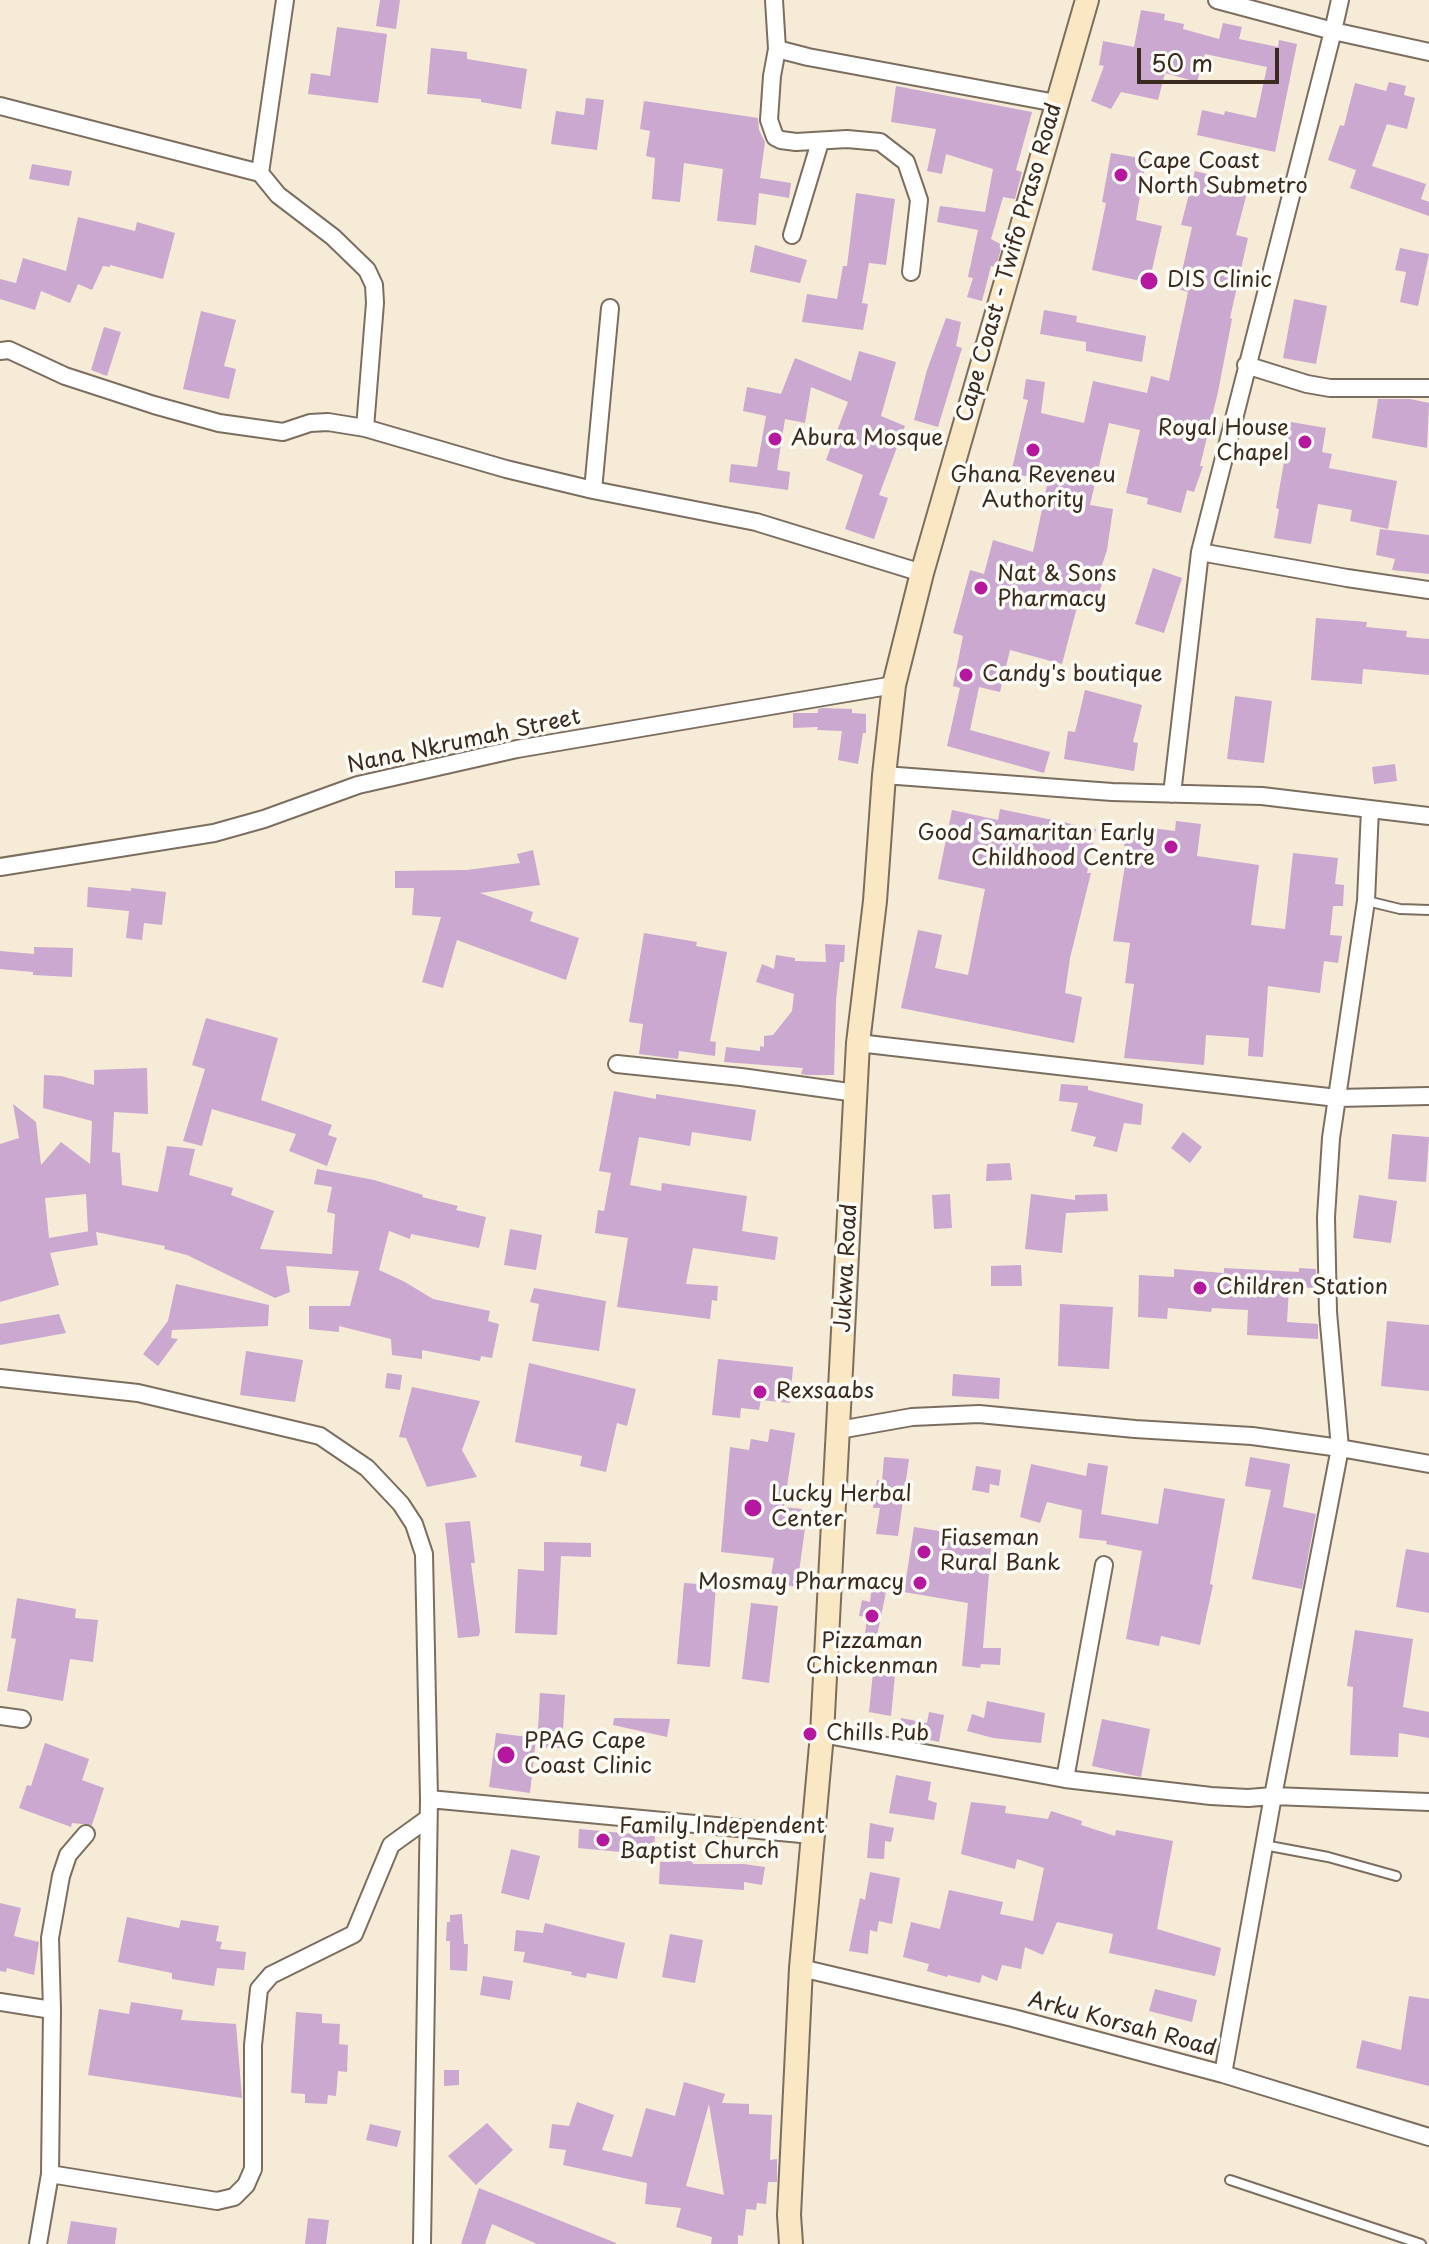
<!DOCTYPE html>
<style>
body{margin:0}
#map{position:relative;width:1429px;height:2244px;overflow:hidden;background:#f6ebd7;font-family:"Playpen Sans",sans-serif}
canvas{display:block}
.scale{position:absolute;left:1137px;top:48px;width:142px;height:36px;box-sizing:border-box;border:4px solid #3b2a1e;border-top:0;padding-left:10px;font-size:24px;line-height:28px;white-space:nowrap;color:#3b2a1e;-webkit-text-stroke:6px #fdfcf7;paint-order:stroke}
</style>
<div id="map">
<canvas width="1429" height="2244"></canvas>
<div class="scale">50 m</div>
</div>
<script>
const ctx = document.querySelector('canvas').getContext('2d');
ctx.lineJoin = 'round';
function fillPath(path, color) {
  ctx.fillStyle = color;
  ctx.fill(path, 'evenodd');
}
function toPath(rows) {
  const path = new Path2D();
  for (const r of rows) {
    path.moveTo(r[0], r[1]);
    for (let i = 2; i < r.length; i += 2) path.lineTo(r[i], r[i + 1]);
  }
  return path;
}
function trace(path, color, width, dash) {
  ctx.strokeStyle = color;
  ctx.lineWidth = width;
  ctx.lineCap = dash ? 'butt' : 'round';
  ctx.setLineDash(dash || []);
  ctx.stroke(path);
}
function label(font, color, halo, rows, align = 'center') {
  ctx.font = font + ' "Playpen Sans",sans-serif';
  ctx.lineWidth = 7;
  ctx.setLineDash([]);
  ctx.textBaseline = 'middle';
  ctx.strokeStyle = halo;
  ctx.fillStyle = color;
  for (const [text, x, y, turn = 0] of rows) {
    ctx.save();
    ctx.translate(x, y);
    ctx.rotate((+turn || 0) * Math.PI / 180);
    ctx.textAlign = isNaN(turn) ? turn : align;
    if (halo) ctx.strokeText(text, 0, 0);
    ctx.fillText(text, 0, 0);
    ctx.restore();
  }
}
fillPath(toPath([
 [380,0,400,0,396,29,376,26],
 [1141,10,1165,14,1164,20,1184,24,1183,29,1219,39,1223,23,1242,27,1239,39,1278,47,1279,40,1297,44,1275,152,1197,135,1202,110,1224,115,1225,111,1256,118,1267,67,1205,54,1197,82,1165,73,1158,100,1121,92,1111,109,1091,101,1104,66,1099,65,1103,41,1134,47],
 [337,27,387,34,378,103,308,94,311,73,330,76],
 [431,48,467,52,467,59,527,69,521,109,481,102,481,99,427,94],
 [1389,82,1406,86,1404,95,1415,98,1407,129,1387,124,1372,166,1426,184,1421,199,1429,202,1429,216,1350,188,1356,170,1328,160,1340,125,1344,126,1355,83,1386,91],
 [896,86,1032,112,1016,170,1022,172,1015,199,1003,197,991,239,1002,245,996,267,991,266,982,301,967,297,973,278,968,277,978,230,937,222,940,206,985,212,993,169,946,154,942,174,927,171,936,129,891,122],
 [586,98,604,100,597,150,551,144,556,111,584,115],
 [644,101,758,118,759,130,765,142,760,178,791,183,789,198,759,193,756,225,717,221,723,169,684,163,680,202,652,199,655,158,646,156,650,131,640,129],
 [1111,153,1146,159,1136,220,1162,226,1149,283,1092,270,1106,203,1102,202],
 [32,164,72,171,69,186,29,179],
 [1195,171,1249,185,1236,235,1248,238,1230,318,1232,319,1218,392,1200,466,1203,466,1194,492,1187,490,1181,513,1147,504,1148,498,1126,493,1140,430,1109,423,1090,505,1113,509,1107,550,1100,571,1105,573,1098,597,1081,592,1062,664,1010,650,1000,692,979,687,970,730,1050,752,1044,773,947,746,960,688,953,686,963,636,953,633,970,570,984,574,993,540,1033,552,1048,481,1011,473,1028,400,1023,399,1026,379,1045,382,1041,413,1084,423,1093,381,1147,393,1151,376,1169,381,1188,292,1178,289,1192,227,1181,225],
 [856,193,895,199,886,265,869,263,862,303,868,304,863,330,802,322,807,294,837,299,843,266,847,266],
 [78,217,135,231,137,222,175,233,163,279,110,265,110,267,103,266,92,290,78,284,70,303,41,291,35,310,0,299,0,279,16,283,23,258,66,271],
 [755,245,807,260,800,283,750,272],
 [1400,248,1429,254,1418,306,1400,302,1406,272,1395,270],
 [1294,299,1327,306,1316,364,1283,358],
 [1044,310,1077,316,1076,322,1146,336,1142,362,1086,351,1086,342,1040,334],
 [201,311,236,320,224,366,236,369,229,399,183,389],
 [946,318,961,322,956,346,962,348,938,427,914,420,927,370],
 [104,327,121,332,107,376,91,370],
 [859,351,896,362,881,416,905,426,879,495,888,498,874,539,845,529,863,475,826,460,848,402,811,387,805,423,785,419,777,470,790,472,788,490,729,482,731,464,757,467,766,416,743,411,747,387,781,394,795,358,851,381],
 [1378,399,1410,399,1429,403,1427,448,1372,438],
 [1291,422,1326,428,1322,452,1332,454,1329,468,1397,481,1388,529,1350,521,1352,510,1318,504,1311,544,1274,538,1279,509,1276,508],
 [1380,529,1429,535,1429,574,1392,570,1395,559,1376,555],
 [1153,568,1182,578,1164,633,1135,624],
 [1316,618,1367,622,1366,627,1407,631,1406,637,1429,639,1429,675,1363,669,1362,684,1311,680],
 [1085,690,1142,705,1133,742,1138,743,1134,771,1064,759,1068,731,1075,732],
 [1235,696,1272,701,1264,763,1227,759],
 [822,708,852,709,852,713,866,714,866,733,863,733,858,764,838,760,842,731,817,730,818,727,793,728,793,713,818,713,818,709],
 [1395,764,1397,781,1374,784,1372,767],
 [1000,809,1096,829,1087,873,1091,873,1070,958,1065,993,1082,997,1074,1043,901,1008,918,930,942,935,935,968,968,975,985,889,938,879,952,810,998,820],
 [1176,821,1201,824,1197,856,1259,865,1251,925,1285,929,1293,853,1338,858,1335,884,1344,885,1343,906,1333,906,1330,935,1342,936,1338,963,1324,961,1320,993,1268,986,1263,1057,1248,1056,1249,1038,1206,1035,1204,1065,1124,1058,1134,984,1125,983,1130,943,1113,941,1128,846,1124,846,1127,825,1175,831],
 [533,850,540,885,480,893,533,912,530,921,579,938,566,980,457,940,443,988,422,982,441,917,412,915,414,888,395,888,395,871,467,870,520,863,517,854],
 [88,887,131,891,131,888,166,892,162,925,144,923,142,940,126,938,129,911,87,907],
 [644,933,697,942,696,946,727,952,710,1041,716,1042,715,1056,679,1051,678,1059,639,1054,643,1024,629,1022],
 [825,944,845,945,844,962,840,962,836,1001,834,1075,807,1075,801,1074,803,1068,724,1062,726,1047,760,1051,760,1046,764,1047,764,1036,773,1035,792,1011,794,994,756,982,762,964,774,969,776,955,795,958,795,961,826,962],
 [34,947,73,948,72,977,33,975,33,972,0,969,0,951,34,954],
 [206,1018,278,1038,261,1100,332,1125,328,1135,337,1138,327,1166,289,1151,296,1134,212,1109,202,1146,183,1141,205,1069,192,1065],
 [147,1068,148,1114,114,1112,112,1152,120,1153,122,1185,158,1192,167,1146,195,1149,189,1175,233,1188,231,1195,274,1211,260,1249,332,1254,335,1214,327,1212,332,1187,314,1184,317,1169,374,1180,423,1195,422,1197,458,1206,456,1210,486,1217,479,1248,411,1234,410,1239,389,1231,379,1270,405,1282,433,1299,490,1311,488,1321,499,1324,492,1358,481,1356,480,1361,422,1350,422,1359,392,1355,391,1339,339,1326,339,1332,309,1329,309,1306,350,1306,359,1271,286,1266,290,1292,275,1298,187,1255,164,1249,165,1246,96,1232,98,1245,50,1253,59,1285,0,1302,0,1144,19,1138,13,1104,36,1122,41,1165,61,1142,90,1164,92,1121,43,1108,44,1075,61,1076,94,1085,94,1070],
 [86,1194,88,1231,90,1231,49,1238,45,1198],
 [1061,1084,1088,1086,1088,1090,1143,1104,1141,1125,1124,1123,1117,1152,1093,1146,1096,1137,1071,1131,1078,1103,1059,1101],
 [614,1091,656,1099,656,1094,756,1110,751,1141,692,1132,690,1146,639,1137,630,1185,661,1191,662,1183,747,1196,742,1231,778,1237,775,1260,693,1248,686,1284,718,1286,717,1301,712,1300,710,1319,617,1307,628,1238,595,1233,598,1210,604,1211,611,1173,599,1171],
 [1183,1132,1202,1147,1190,1163,1171,1148],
 [1392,1134,1429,1137,1426,1182,1388,1179],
 [1010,1163,1012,1180,986,1181,987,1164],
 [950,1194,952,1228,934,1229,932,1195],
 [1031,1194,1075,1200,1075,1195,1107,1194,1108,1211,1066,1213,1062,1253,1025,1249],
 [1359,1195,1397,1201,1391,1243,1353,1238],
 [510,1229,542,1235,536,1270,504,1265],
 [1021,1265,1022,1286,991,1286,991,1266],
 [1224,1268,1299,1272,1299,1268,1316,1269,1316,1288,1289,1287,1287,1322,1318,1324,1318,1339,1247,1335,1248,1310,1212,1308,1211,1312,1168,1308,1167,1319,1138,1317,1139,1275,1174,1277,1174,1269,1224,1273],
 [176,1284,269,1305,268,1326,172,1330,171,1338,178,1339,158,1366,143,1354,168,1321],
 [534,1288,606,1301,599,1351,532,1341,539,1304,530,1302],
 [1060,1304,1113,1307,1109,1369,1058,1366],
 [59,1314,66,1333,0,1345,0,1324],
 [1387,1321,1429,1325,1429,1391,1381,1386],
 [246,1351,303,1360,295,1402,240,1395],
 [718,1359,793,1367,790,1403,761,1400,759,1410,741,1408,740,1418,712,1415],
 [529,1363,636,1389,627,1426,617,1423,606,1472,580,1466,582,1456,515,1442],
 [387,1373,402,1375,400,1390,385,1388],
 [953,1374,1000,1378,999,1399,952,1396],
 [412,1387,480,1401,462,1450,477,1477,427,1487,406,1438,399,1437],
 [770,1429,795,1433,784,1507,802,1509,801,1520,806,1521,799,1572,804,1573,802,1588,770,1582,774,1558,721,1552,730,1447,749,1450,751,1439,768,1442],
 [884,1457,909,1459,898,1536,876,1534,880,1508,873,1508,877,1480,882,1481],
 [1250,1457,1290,1464,1283,1507,1316,1514,1302,1589,1252,1579,1271,1490,1245,1486],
 [1088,1463,1108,1466,1101,1514,1158,1524,1164,1488,1225,1499,1210,1584,1213,1585,1200,1645,1161,1636,1159,1646,1126,1639,1142,1551,1106,1544,1107,1541,1079,1538,1082,1510,1047,1502,1040,1523,1020,1517,1031,1464,1086,1476],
 [976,1466,1001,1470,999,1486,990,1484,989,1493,972,1490],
 [470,1521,475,1563,471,1563,480,1631,479,1636,458,1638,445,1523],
 [914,1527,970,1536,970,1532,992,1535,983,1648,1001,1648,1000,1665,981,1664,980,1668,962,1666,968,1603,904,1592],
 [544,1542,591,1543,591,1557,561,1556,557,1635,515,1633,518,1569,544,1571],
 [1406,1549,1429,1553,1429,1613,1396,1607],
 [684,1583,716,1585,710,1667,677,1664],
 [872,1585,887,1587,877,1636,865,1634,867,1617,859,1616,862,1600,870,1602],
 [17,1598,76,1609,75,1618,98,1620,93,1662,70,1659,63,1701,7,1691,16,1639,11,1638],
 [751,1603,778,1606,769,1683,742,1679],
 [1355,1630,1413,1639,1403,1707,1429,1712,1429,1738,1399,1733,1398,1757,1350,1755,1353,1687,1347,1686],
 [874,1663,896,1665,891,1716,869,1712],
 [540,1693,565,1695,562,1748,537,1747],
 [987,1701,1045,1713,1041,1743,993,1738,967,1731,972,1714,984,1718],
 [929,1712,944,1715,939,1742,898,1733,901,1718,927,1723],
 [614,1718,670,1719,667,1737,613,1725],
 [1102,1719,1150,1729,1141,1777,1092,1766],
 [496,1733,536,1738,530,1793,489,1787],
 [45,1743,89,1759,82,1780,104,1788,92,1825,72,1823,71,1827,19,1808,27,1785,31,1786],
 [896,1775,931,1782,928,1800,937,1803,934,1820,889,1813],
 [971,1802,1006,1806,1005,1813,1048,1819,1051,1811,1082,1821,1081,1825,1115,1836,1116,1830,1173,1841,1157,1929,1221,1948,1215,1976,1109,1953,1113,1934,1057,1922,1043,1955,1025,1947,1021,1969,1002,1965,997,1981,982,1975,980,1983,948,1975,947,1977,927,1971,929,1964,903,1957,911,1922,940,1929,949,1890,1003,1902,1000,1914,1033,1921,1044,1868,1017,1859,1015,1869,961,1854],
 [870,1823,894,1828,891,1842,885,1841,884,1859,867,1858],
 [579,1829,655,1836,653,1855,578,1848],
 [511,1849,540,1856,529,1900,501,1893],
 [692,1861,693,1864,744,1864,765,1867,762,1885,744,1882,744,1890,659,1884,660,1862],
 [870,1872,900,1878,892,1924,879,1921,877,1932,870,1930,868,1954,849,1951,860,1898,865,1900],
 [0,1903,21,1908,14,1936,39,1942,34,1975,7,1968,6,1972,0,1971],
 [462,1914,464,1944,468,1944,467,1971,450,1970,450,1941,446,1941,447,1922,450,1922,450,1915],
 [127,1917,179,1928,181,1920,219,1926,216,1941,222,1942,220,1949,246,1952,244,1970,217,1968,214,1986,172,1979,172,1973,118,1962],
 [545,1923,625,1943,617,1979,587,1973,586,1978,571,1975,572,1972,523,1962,525,1952,514,1951,516,1930,543,1933],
 [670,1934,703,1940,695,1983,662,1977],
 [483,1976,513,1981,510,2000,480,1995],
 [1155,1989,1197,2000,1192,2022,1149,2011],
 [1409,1996,1429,1999,1429,2086,1356,2068,1362,2040,1401,2050],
 [131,2002,183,2010,181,2020,236,2024,242,2098,88,2075,99,2009,129,2014],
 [296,2012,322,2014,322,2023,340,2024,339,2044,348,2045,347,2072,338,2071,336,2096,328,2095,327,2104,305,2103,305,2094,291,2093],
 [444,2070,459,2070,459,2085,444,2086],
 [684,2082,725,2094,722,2103,749,2104,749,2114,772,2115,770,2160,777,2159,777,2182,768,2182,766,2204,757,2203,756,2210,746,2209,743,2236,738,2235,738,2244,711,2244,712,2237,676,2227,681,2208,645,2204,647,2183,563,2165,566,2150,549,2148,552,2124,569,2126,577,2102,614,2115,602,2150,632,2157,646,2108,675,2116],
 [709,2104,724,2195,686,2186],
 [487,2123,513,2150,476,2185,448,2156],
 [370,2124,401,2131,397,2147,366,2140],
 [479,2188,616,2243,616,2244,537,2244,492,2224,485,2244,461,2244],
 [308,2218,329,2220,326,2244,305,2244],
 [71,2221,117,2228,115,2244,67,2244]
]), '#caa8cf');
const service = toPath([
 [1367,901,1400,909,1429,910],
 [1264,1845,1328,1857,1396,1876],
 [1230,2180,1421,2244]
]);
const minor = toPath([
 [285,0,260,173,278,195,333,237,367,270,374,285,375,303,365,428],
 [774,0,777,49,808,57,1056,103],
 [1217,0,1333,31,1340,0],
 [777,49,772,76,769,120,775,137,781,140,796,142,847,139,880,142,906,162,919,200,911,272],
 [0,106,260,173],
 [792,235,820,142],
 [0,351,9,350,65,376,154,405,219,423,283,432,310,423,328,422,365,428,506,469,593,490,756,522,922,573],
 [1246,365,1307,384,1330,388,1429,388],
 [593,490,610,308],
 [1200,552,1347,578,1429,590],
 [884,775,1112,792,1262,796,1429,816],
 [1172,794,1200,552,1333,31,1429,52],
 [1370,809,1366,901,1331,1138,1326,1217,1328,1312,1340,1448,1429,1464],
 [0,867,214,833,264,819,358,785,517,749,894,685],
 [858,1043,1337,1098,1429,1096],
 [617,1064,741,1077,856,1093],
 [0,1378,138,1393,320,1436,367,1468,401,1504,414,1524,424,1554,429,1799,422,2244],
 [0,1716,22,1719],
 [822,1734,1065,1779,1211,1796,1248,1798,1273,1796,1340,1448,1252,1436,1135,1429,979,1414,912,1417,839,1430],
 [1065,1779,1104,1565],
 [429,1799,812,1835],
 [801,1968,1013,2018,1223,2074,1429,2137],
 [0,2002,52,2010,50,2174,38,2244],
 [52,2010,50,1938,61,1876,68,1855,86,1834],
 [1223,2074,1273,1796,1429,1802],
 [50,2174,217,2201,234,2197,246,2185,253,2169,253,2045,259,1989,271,1975,354,1934,391,1845,427,1819]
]);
const secondary = toPath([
 [791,2244,789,2215,801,1968,822,1734,858,1043,875,901,884,775,894,685,922,573,1087,0]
]);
trace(service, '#7c6e5f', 12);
trace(minor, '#7c6e5f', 20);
trace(secondary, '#7c6e5f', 26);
trace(service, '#fff', 8);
trace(minor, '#fff', 16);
trace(secondary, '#fae7c3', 22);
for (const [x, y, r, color] of [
 [1121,175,8,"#b5179e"],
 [1149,281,10,"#b5179e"],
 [775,439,8,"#b5179e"],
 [1305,442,8,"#b5179e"],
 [1033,450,8,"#b5179e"],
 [981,588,8,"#b5179e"],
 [966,675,8,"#b5179e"],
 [1171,847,8,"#b5179e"],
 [1200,1288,8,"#b5179e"],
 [760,1392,8,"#b5179e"],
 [753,1508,10,"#b5179e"],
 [924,1552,8,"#b5179e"],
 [920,1583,8,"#b5179e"],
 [872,1616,8,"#b5179e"],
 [810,1734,8,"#b5179e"],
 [506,1755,10,"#b5179e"],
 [603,1840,8,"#b5179e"]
]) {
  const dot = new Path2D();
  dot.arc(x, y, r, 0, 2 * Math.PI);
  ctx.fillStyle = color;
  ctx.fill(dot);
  trace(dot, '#fdfcf7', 3);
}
label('22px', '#3b2a1e', '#fdfcf7', [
 ["Cape Coast",1137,162],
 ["North Submetro",1137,187],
 ["DIS Clinic",1167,281],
 ["Royal House",1289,429,"right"],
 ["Chapel",1289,454,"right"],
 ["Abura Mosque",791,439],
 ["Ghana Reveneu",1033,476,"center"],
 ["Authority",1033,501,"center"],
 ["Nat & Sons",997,575],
 ["Pharmacy",997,600],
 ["Candy's boutique",982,675],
 ["Good Samaritan Early",1155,834,"right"],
 ["Childhood Centre",1155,859,"right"],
 ["Children Station",1216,1288],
 ["Rexsaabs",776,1392],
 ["Lucky Herbal",771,1495],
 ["Center",771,1520],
 ["Fiaseman",940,1539],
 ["Rural Bank",940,1564],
 ["Mosmay Pharmacy",904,1583,"right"],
 ["Pizzaman",872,1642,"center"],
 ["Chickenman",872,1667,"center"],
 ["Chills Pub",826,1734],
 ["PPAG Cape",524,1742],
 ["Coast Clinic",524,1767],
 ["Family Independent",619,1827],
 ["Baptist Church",619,1852]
], 'left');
label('22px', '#3b2a1e', '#fdfcf7', [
 ["Cape Coast - Twifo Praso Road",1010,263,-74],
 ["Nana Nkrumah Street",464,742,-12],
 ["Jukwa Road",847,1268,-87],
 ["Arku Korsah Road",1122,2025,15]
]);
</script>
